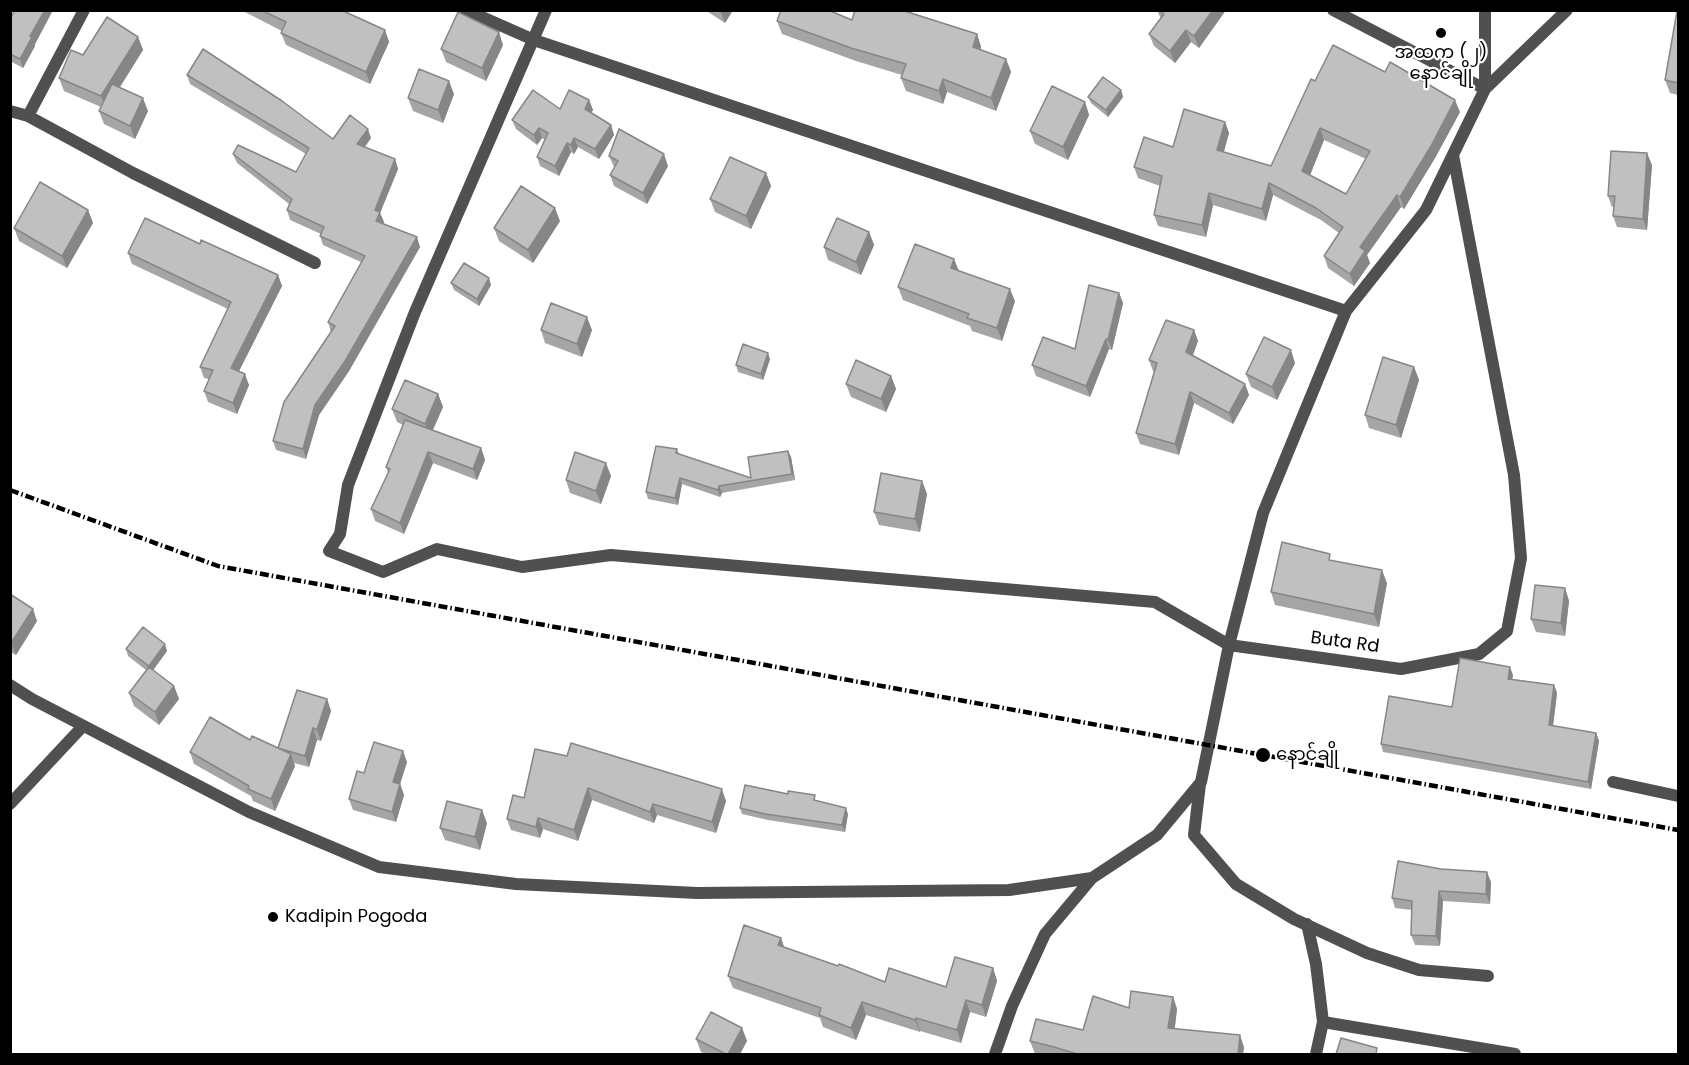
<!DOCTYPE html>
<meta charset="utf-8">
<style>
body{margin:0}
#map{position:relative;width:1689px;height:1065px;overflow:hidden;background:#fff;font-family:Poppins,sans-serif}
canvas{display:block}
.frame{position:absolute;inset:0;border:12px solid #000;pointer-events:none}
</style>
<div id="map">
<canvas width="1689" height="1065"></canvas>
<div class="frame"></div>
</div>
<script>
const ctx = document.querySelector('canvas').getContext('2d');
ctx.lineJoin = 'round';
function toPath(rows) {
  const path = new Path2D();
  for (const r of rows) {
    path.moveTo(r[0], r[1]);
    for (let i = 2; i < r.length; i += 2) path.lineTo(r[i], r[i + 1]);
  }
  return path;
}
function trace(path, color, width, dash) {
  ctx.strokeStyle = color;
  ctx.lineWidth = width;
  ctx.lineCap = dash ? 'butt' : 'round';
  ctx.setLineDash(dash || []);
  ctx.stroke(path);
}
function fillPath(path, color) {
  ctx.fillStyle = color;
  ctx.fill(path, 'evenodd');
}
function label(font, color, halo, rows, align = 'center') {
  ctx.font = font + ' Poppins,"Noto Sans Myanmar",sans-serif';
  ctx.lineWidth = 4.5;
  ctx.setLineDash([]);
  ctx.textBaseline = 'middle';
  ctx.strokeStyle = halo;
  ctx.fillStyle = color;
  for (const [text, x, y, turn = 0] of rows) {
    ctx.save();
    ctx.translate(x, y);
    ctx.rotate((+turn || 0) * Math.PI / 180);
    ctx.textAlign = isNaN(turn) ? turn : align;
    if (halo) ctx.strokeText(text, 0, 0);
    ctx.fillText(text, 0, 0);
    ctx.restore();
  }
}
trace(toPath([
 [466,10,534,40,1346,311],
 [546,10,415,312,348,485,340,534,329,551,383,572,437,549,522,567,611,555,1155,602,1229,645,1401,669,1479,654,1507,631,1521,558,1514,475,1453,155],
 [1333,10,1485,89,1485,10],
 [10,111,28,116,133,173,315,263],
 [28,116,84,10],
 [10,685,32,699,249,812,379,867,516,884,697,893,1009,890,1092,878,1157,835,1201,782,1229,645,1263,513,1346,311,1426,210,1485,89,1567,10],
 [1613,782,1678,796],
 [1200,784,1194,835,1236,884,1294,919,1367,953,1419,970,1488,976],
 [10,804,83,726],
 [1307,924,1316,964,1323,1022,1316,1054],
 [1323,1022,1515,1054],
 [995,1054,1012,1006,1045,934,1092,878]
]), '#505050', 12);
trace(toPath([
 [10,490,218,566,1678,830]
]), '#000', 4.5, [9, 3, 1.5, 3]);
fillPath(toPath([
 [15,10,53,10,35,44,35,46,23,68,10,61,10,19],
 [241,10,349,10,347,13,385,30,389,42,370,84,286,45,281,33,282,31],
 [705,10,733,10,725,23],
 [855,10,904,10,977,34,981,47,981,50,1006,59,1011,72,996,111,947,92,943,104,906,91,901,78,902,75,856,61,782,34,777,21,852,20],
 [1157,10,1226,10,1199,48,1191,42,1175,63,1154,46,1149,34,1161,19],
 [1678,11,1678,95,1670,93,1665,80],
 [138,37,143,50,120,87,148,111,135,139,104,124,99,111,101,107,64,91,59,78,83,55],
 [503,45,486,81,446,62,441,49],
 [187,75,333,139,371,138,365,147,395,159,398,169,380,213,384,222,383,223,420,247,349,371,319,415,306,459,276,450,273,441,331,332,328,322,361,262,323,245,320,236,321,234,290,220,287,210,289,204,237,163,233,154,296,172,306,154,190,84],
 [1315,81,1460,112,1435,158,1404,209,1401,207,1367,255,1370,263,1354,286,1328,268,1324,256,1339,233,1321,220,1273,195,1266,221,1213,205,1206,237,1158,226,1154,215,1160,186,1138,178,1134,167,1173,147,1225,122,1229,133,1224,152,1271,166],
 [1324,140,1366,159,1346,194,1310,175],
 [1121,90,1123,97,1108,117,1091,103,1088,97],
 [454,94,443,123,413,111,408,98],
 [589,100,593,110,591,113,611,125,614,135,599,159,578,147,574,154,571,152,559,176,540,166,537,157,545,140,542,138,537,145,516,129,512,120,560,109],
 [1085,102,1089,115,1068,160,1035,144,1030,131],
 [609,156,668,166,647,204,614,186,610,175,614,167],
 [1652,165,1647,230,1617,227,1613,216,1614,207,1612,207,1608,196],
 [766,173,771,186,751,229,715,212,710,199],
 [88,210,93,223,67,268,19,241,14,228],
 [560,221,533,263,499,241,494,228],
 [869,232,874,245,861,275,828,260,824,247],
 [200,244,278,275,282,286,239,371,249,385,237,414,208,402,204,391,209,379,204,378,200,367,228,309,132,264,128,253],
 [954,259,959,271,1015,301,1002,341,972,331,970,326,903,300,898,287],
 [451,283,491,285,479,306,454,290],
 [1119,293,1123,303,1112,350,1109,349,1090,397,1036,376,1032,365,1075,349],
 [541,330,592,330,582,357,545,343],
 [1194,330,1198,341,1193,355,1245,384,1249,395,1233,424,1194,403,1179,455,1140,444,1136,433,1154,372,1153,371,1149,360],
 [770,359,763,380,738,372,736,365],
 [1295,363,1277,400,1251,387,1246,374],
 [1414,367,1419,380,1401,438,1369,428,1365,415],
 [891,376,896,389,886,412,851,397,846,384],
 [438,394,443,407,433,430,481,448,485,460,477,480,433,463,404,534,375,521,371,509,388,473,386,467,403,425,397,422,392,409],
 [677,449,679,454,751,478,788,451,791,457,795,480,722,493,720,497,682,484,678,505,648,499,646,492],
 [611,476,601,504,570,493,566,480],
 [922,481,927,494,920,532,879,525,874,512],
 [1387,583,1379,627,1275,605,1271,592],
 [1565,588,1569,601,1565,636,1536,632,1531,619],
 [10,594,37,621,16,655,10,652],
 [126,649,167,651,153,670,174,686,179,699,159,725,134,706,129,693,146,670,128,656],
 [1513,675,1512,679,1554,685,1557,693,1553,726,1596,733,1599,741,1591,789,1383,752,1381,744],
 [327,699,331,711,321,741,317,740,309,767,294,763,295,766,275,811,253,801,251,796,194,764,190,752,250,740,279,748],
 [535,749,726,801,716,833,657,815,654,823,592,800,578,841,543,829,540,838,511,830,507,819,524,798],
 [407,762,400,784,404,795,396,822,353,810,349,799,364,773],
 [817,801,848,814,845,832,768,820,742,814,740,808],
 [487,823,480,850,445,840,440,828],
 [1491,882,1490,904,1443,901,1440,946,1415,945,1411,935,1412,910,1395,908,1392,898],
 [781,938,784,947,885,982,946,987,993,968,997,981,986,1017,970,1012,961,1043,920,1031,920,1032,866,1015,856,1040,823,1027,820,1018,733,988,728,976],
 [1173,997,1177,1009,1175,1028,1244,1047,1243,1054,1035,1054,1030,1041,1083,1030,1129,1008],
 [742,1028,747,1041,740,1054,705,1054,701,1052,696,1039]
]), '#a5a5a5');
fillPath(toPath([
 [45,10,53,10,35,44,35,46,23,68,20,59,30,36],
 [720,10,733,10,725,23],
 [1213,10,1226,10,1199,48,1194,36],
 [385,30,389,42,370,84,366,72],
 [1186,30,1191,42,1175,63,1170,51],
 [499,32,503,45,486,81,482,68],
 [977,34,981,47,977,60,973,47],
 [138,37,143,50,106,109,101,96],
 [1006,59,1011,72,996,111,991,98],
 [943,79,947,92,943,104,939,91],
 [449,81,454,94,443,123,438,110],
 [1121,90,1123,97,1108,117,1106,110],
 [143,98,148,111,135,139,130,126],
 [589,100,593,110,588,119,585,109],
 [1455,100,1460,112,1435,158,1404,209,1400,197],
 [1085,102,1089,115,1068,160,1063,147],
 [1225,122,1229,133,1221,161,1217,150],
 [611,125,614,135,599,159,595,149],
 [539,128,542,138,537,145,534,135],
 [1320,128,1324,140,1307,183,1302,171],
 [368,129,371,138,360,153,357,144],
 [574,138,578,147,574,154,571,145],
 [567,143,571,152,559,176,555,166],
 [1647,153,1652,165,1647,230,1643,219],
 [664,154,668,166,647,204,643,193],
 [395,159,398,169,380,213,384,222,380,230,376,221,375,210],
 [766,173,771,186,751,229,746,216],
 [1269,183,1273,195,1266,221,1262,209],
 [1209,193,1213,205,1206,237,1202,225],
 [1397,195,1401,207,1367,255,1370,263,1354,286,1350,274,1360,247],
 [555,208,560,221,533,263,528,250],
 [88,210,93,223,67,268,62,256],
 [869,232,874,245,861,275,856,262],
 [417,237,420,247,349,371,319,415,306,459,303,449,315,405],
 [954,259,959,272,951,268],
 [278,275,282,286,235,379,231,368],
 [489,278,491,285,479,306,477,299],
 [1010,289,1015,301,1002,341,997,328],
 [1119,293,1123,303,1112,350,1108,340],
 [587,317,592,330,582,357,577,344],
 [1194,330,1198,341,1190,363,1186,352],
 [1106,339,1109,349,1090,397,1086,386],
 [1291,350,1295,363,1277,400,1272,387],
 [768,353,770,359,763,380,761,374],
 [1414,367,1419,380,1401,438,1396,425],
 [245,374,249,385,237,414,233,403],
 [891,376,896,389,886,412,881,399],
 [1245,384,1249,395,1233,424,1229,413],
 [1190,392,1194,403,1179,455,1175,444],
 [438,394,443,407,430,436,425,424],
 [481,448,485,460,477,480,473,469],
 [788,451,791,457,795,480,792,474],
 [428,452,433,463,404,534,400,523],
 [606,463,611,476,601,504,596,491],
 [680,478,682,484,678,505,675,498],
 [922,481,927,494,920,532,915,519],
 [719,486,722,493,720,497,718,490],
 [1382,570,1387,583,1379,627,1374,614],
 [1565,588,1569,601,1565,636,1561,623],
 [33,609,37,621,16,655,11,643],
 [165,644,167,651,151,673,149,666],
 [1510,667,1513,675,1511,687,1508,679],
 [1554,685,1557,693,1552,733,1549,725],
 [174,686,179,699,159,725,155,712],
 [327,699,331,711,321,741,317,730],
 [313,728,317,740,309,767,305,756],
 [1596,733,1599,741,1591,789,1588,782],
 [403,751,407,762,400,784,404,795,396,822,392,812,393,782],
 [291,754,295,766,275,811,271,799],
 [588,788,592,800,578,841,574,830],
 [722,789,726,801,716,833,712,822],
 [653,804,657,815,654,823,650,812],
 [846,808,848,814,845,832,842,825],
 [482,810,487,823,480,850,475,837],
 [538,818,543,829,540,838,536,827],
 [1487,872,1491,882,1490,904,1486,894],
 [1439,891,1443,901,1440,946,1436,936],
 [781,938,785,950,778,945],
 [993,968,997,981,986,1017,982,1005],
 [1173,997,1177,1009,1173,1040,1168,1028],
 [966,1000,970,1012,961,1043,957,1030],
 [862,1002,866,1015,856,1040,851,1028],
 [916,1018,920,1031,920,1032,915,1020],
 [742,1028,747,1041,740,1054,728,1054],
 [1240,1035,1244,1047,1243,1054,1238,1054]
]), '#868686');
const building = toPath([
 [15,10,45,10,30,36,32,37,20,59,10,54,10,19,15,10],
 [261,10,341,10,385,30,366,72,281,33,286,22,261,10],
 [781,10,828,10,852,20,855,10,901,10,977,34,973,47,1006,59,991,98,943,79,939,91,901,78,906,64,851,48,777,21,781,10],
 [1159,10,1213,10,1194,36,1186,30,1170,51,1149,34,1164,14,1159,10],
 [1677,11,1678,11,1678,83,1665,80,1677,11],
 [458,12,499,32,482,68,441,49,458,12],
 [107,17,138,37,101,96,59,78,71,50,83,55,107,17],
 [1333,45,1385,72,1390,62,1455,100,1431,146,1400,197,1397,195,1360,247,1365,251,1350,274,1324,256,1343,227,1316,208,1269,183,1262,209,1209,193,1202,225,1154,215,1162,176,1134,167,1144,137,1173,147,1184,109,1225,122,1217,150,1271,166,1311,79,1315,81,1333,45],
 [1320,128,1370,151,1346,194,1302,171,1320,128],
 [203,49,282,101,333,139,350,115,368,129,357,144,395,159,375,210,380,212,376,221,417,237,345,361,315,405,303,449,273,441,284,402,335,326,328,322,365,256,320,236,324,227,287,210,292,199,233,154,238,145,296,172,309,148,187,75,203,49],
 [419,69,449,81,438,110,408,98,419,69],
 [1103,77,1121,90,1106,110,1088,97,1103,77],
 [112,84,143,98,130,126,99,111,112,84],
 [1052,86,1085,102,1063,147,1030,131,1052,86],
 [533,90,560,109,569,90,589,100,585,109,611,125,595,149,574,138,571,145,567,143,555,166,537,157,548,133,539,128,534,135,512,120,533,90],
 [619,129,664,154,643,193,610,175,618,161,609,156,619,129],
 [1611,151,1647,153,1643,219,1613,216,1615,196,1608,196,1611,151],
 [730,157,766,173,746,216,710,199,730,157],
 [40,182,88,210,62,256,14,228,40,182],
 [521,186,555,208,528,250,494,228,521,186],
 [145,218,200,244,201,240,278,275,231,368,245,374,233,403,204,391,213,370,200,367,231,302,128,253,145,218],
 [837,218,869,232,856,262,824,247,837,218],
 [915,244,954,259,951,268,1010,289,997,328,967,318,969,314,898,287,915,244],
 [464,263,489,278,477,299,451,283,464,263],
 [1089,285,1119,293,1108,340,1106,339,1086,386,1032,365,1043,337,1075,349,1089,285],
 [551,303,587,317,577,344,541,330,551,303],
 [1166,320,1194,330,1186,352,1245,384,1229,413,1190,392,1175,444,1136,433,1157,363,1149,360,1166,320],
 [1264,337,1291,350,1272,387,1246,374,1264,337],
 [743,344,768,353,761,374,736,365,743,344],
 [1383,357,1414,367,1396,425,1365,415,1383,357],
 [856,360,891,376,881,399,846,384,856,360],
 [405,380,438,394,425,424,392,409,405,380],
 [405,420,481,448,473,469,428,452,400,523,371,509,390,469,386,467,405,420],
 [656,446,677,449,676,453,751,478,748,457,788,451,792,474,719,486,718,490,680,478,675,498,646,492,656,446],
 [575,452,606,463,596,491,566,480,575,452],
 [881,473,922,481,915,519,874,512,881,473],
 [1282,542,1330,554,1329,560,1382,570,1374,614,1271,592,1282,542],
 [1535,585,1565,588,1561,623,1531,619,1535,585],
 [10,594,33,609,11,643,10,642,10,594],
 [143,627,165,644,149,666,126,649,143,627],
 [1460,658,1510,667,1508,679,1554,685,1549,725,1596,733,1588,782,1381,744,1389,696,1452,707,1460,658],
 [149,667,174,686,155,712,129,693,149,667],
 [297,690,327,699,317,730,313,728,305,756,278,748,297,690],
 [210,717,250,740,252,736,291,754,271,799,248,789,249,786,190,752,210,717],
 [374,742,403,751,393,782,400,784,392,812,349,799,357,771,364,773,374,742],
 [571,743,722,789,712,822,653,804,650,812,588,788,574,830,538,818,536,827,507,819,513,795,524,798,535,749,567,756,571,743],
 [745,785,788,794,788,791,815,795,814,800,846,808,842,825,765,814,740,808,745,785],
 [447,801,482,810,475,837,440,828,447,801],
 [1398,861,1441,869,1487,872,1486,894,1439,891,1436,936,1411,935,1412,901,1392,898,1398,861],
 [744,925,781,938,778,945,838,966,839,964,885,982,889,968,946,987,955,957,993,968,982,1005,966,1000,957,1030,916,1018,915,1020,862,1002,851,1028,819,1015,821,1008,728,976,744,925],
 [1131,991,1173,997,1168,1028,1240,1035,1238,1054,1077,1054,1054,1047,1030,1041,1036,1019,1083,1030,1093,996,1129,1008,1131,991],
 [711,1012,742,1028,728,1054,726,1054,696,1039,711,1012],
 [1341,1038,1377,1048,1376,1054,1336,1054,1341,1038]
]);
fillPath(building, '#c0c0c0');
trace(building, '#868686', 1.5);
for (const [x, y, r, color] of [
 [1441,33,6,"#000"],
 [1263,755,8,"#000"],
 [273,917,6,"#000"]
]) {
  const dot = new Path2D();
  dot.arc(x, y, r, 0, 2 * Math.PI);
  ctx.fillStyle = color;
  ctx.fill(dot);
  trace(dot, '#fff', 2);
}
label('18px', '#000', '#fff', [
 ["အထက (၂)",1441,53,"center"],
 ["နောင်ချို",1441,74,"center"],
 ["နောင်ချို",1276,755],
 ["Kadipin Pogoda",285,917]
], 'left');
label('18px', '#000', '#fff', [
 ["Buta Rd",1345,643,8]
]);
</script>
